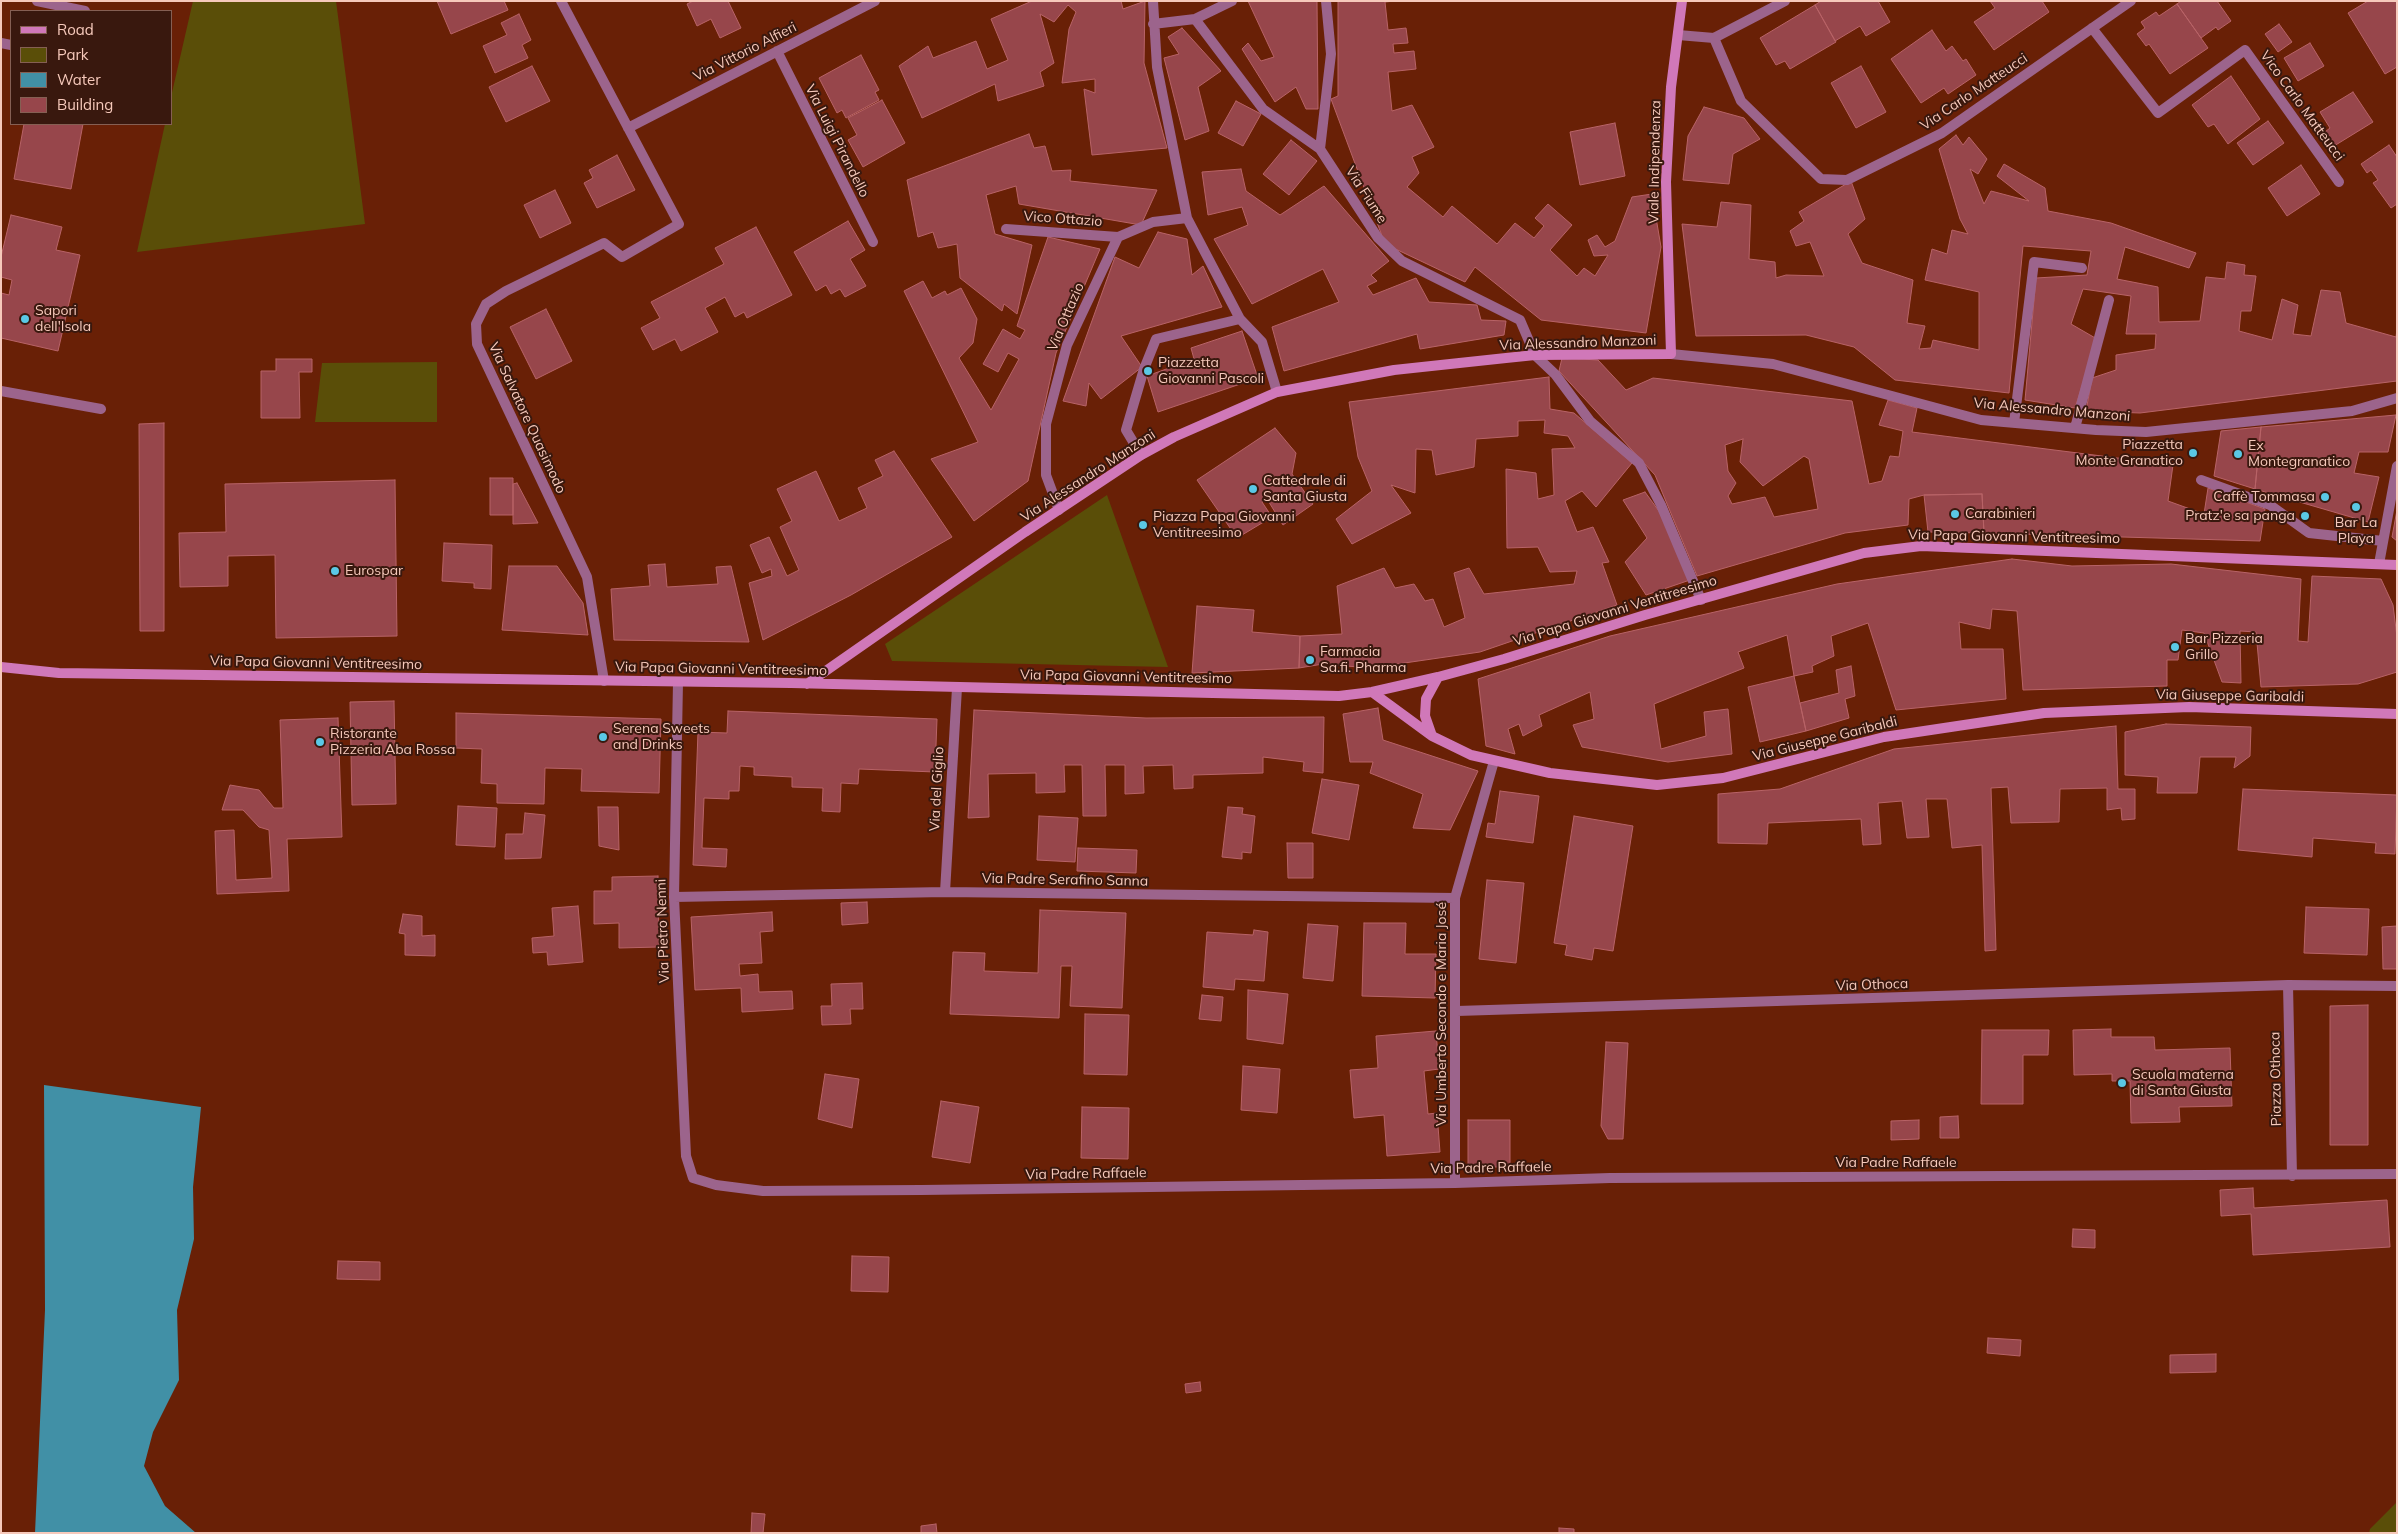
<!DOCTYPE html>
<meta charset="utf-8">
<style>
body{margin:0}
#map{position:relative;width:2398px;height:1534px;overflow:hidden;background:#692006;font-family:Mulish,sans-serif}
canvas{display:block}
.frame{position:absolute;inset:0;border:2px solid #f6c9bb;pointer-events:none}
.legend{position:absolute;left:10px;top:10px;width:162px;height:115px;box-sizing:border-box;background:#39180e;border:1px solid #855f53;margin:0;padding:6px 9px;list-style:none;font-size:15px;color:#f6c9bb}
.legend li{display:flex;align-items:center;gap:10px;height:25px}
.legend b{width:25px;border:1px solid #855f53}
</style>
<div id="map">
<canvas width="2398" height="1534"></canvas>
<div class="frame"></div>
<ul class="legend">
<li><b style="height:6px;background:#d078b9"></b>Road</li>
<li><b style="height:14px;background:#5a4e08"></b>Park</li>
<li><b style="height:14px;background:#4190a6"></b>Water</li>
<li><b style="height:14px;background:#97464b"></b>Building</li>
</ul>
</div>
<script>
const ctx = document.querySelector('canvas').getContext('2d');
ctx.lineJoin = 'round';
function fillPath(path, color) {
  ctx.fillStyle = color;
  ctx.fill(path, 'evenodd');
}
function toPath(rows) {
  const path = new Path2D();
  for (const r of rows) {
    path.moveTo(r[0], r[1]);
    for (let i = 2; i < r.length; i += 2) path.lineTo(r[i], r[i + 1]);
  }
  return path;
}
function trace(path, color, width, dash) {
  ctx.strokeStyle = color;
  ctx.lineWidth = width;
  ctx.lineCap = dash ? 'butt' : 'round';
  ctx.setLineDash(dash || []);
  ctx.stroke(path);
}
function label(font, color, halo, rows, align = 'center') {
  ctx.font = font + ' Mulish,sans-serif';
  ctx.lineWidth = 4;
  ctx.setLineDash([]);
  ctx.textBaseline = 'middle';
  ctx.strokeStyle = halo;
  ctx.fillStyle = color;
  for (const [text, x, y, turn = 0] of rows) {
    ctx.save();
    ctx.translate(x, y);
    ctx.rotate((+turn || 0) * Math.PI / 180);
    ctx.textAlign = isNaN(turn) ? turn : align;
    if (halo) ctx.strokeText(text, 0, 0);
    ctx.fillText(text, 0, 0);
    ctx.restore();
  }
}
fillPath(toPath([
 [193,1,336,1,365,224,137,252,165,124,171,124,171,97],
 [437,362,437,422,315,422,322,363],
 [1107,495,1168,667,892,661,885,644],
 [2397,1502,2397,1533,2369,1533,2370,1529]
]), '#5a4e08');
fillPath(toPath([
 [44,1085,201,1107,193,1187,194,1239,177,1310,179,1380,153,1432,144,1466,165,1506,196,1533,35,1533,45,1310]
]), '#4190a6');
const building = toPath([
 [437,1,504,1,508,10,451,34,437,1],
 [693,1,728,1,741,28,720,38,711,19,697,26,687,4,693,1],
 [1032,1,1121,1,1123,9,1145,1,1144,63,1167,148,1092,155,1084,89,1095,93,1095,79,1062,83,1069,29,1076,12,1068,5,1054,22,1040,14,1054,63,1040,72,1044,86,998,101,995,84,922,118,899,66,928,46,933,58,976,41,987,69,1008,60,991,19,1032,1],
 [1248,1,1317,1,1318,109,1306,109,1296,87,1275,102,1242,49,1248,43,1261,61,1274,57,1248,1],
 [1338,1,1395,1,1385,2,1388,30,1406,28,1408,43,1393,44,1394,53,1414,51,1416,69,1388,72,1392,111,1412,105,1434,147,1412,157,1419,173,1407,187,1443,217,1452,206,1497,244,1515,223,1534,238,1544,226,1535,218,1548,204,1572,225,1550,250,1577,276,1584,268,1595,276,1608,255,1594,256,1588,240,1597,235,1605,247,1615,241,1632,197,1652,194,1661,247,1646,333,1541,320,1475,267,1465,282,1385,244,1331,99,1338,96,1338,1],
 [1821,1,1878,1,1890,22,1866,36,1860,26,1835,41,1815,5,1821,1],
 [1990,1,2042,1,2049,12,1994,50,1974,22,1995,8,1990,1],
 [2181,1,2217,1,2231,21,2218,30,2216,27,2201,38,2177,4,2181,1],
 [2368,1,2397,1,2397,67,2385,74,2348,13,2368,1],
 [2177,4,2208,48,2170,74,2149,44,2146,46,2137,34,2145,28,2141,22,2156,12,2159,16,2177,4],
 [1815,5,1836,42,1790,69,1785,61,1776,65,1760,38,1815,5],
 [519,14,531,40,522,45,528,58,495,73,483,46,507,35,501,23,519,14],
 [2279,24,2292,42,2278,52,2265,34,2279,24],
 [1182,28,1221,71,1198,87,1209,131,1185,140,1164,58,1179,54,1168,37,1182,28],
 [1932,30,1946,51,1952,46,1963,61,1966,59,1976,75,1948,94,1944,88,1921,103,1891,59,1932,30],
 [2310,43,2324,66,2298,81,2284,58,2310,43],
 [861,55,879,90,875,92,879,100,846,118,842,110,837,113,819,78,861,55],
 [532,66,550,101,506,122,489,87,532,66],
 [1861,66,1886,112,1856,128,1831,83,1861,66],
 [2231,76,2260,119,2228,144,2214,124,2208,127,2192,105,2231,76],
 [2353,92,2373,122,2334,146,2325,132,2330,128,2320,112,2353,92],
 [882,100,905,143,863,167,848,140,857,135,848,118,882,100],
 [1236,101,1261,114,1243,146,1218,133,1236,101],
 [1704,107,1744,118,1760,139,1733,154,1729,184,1683,180,1688,136,1704,107],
 [2268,121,2284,143,2253,165,2237,143,2268,121],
 [1615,123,1625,176,1580,185,1570,132,1615,123],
 [24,124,83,124,71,189,14,179,24,124],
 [1029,134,1034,148,1045,146,1052,171,1071,170,1070,181,1157,190,1141,225,1019,204,1016,186,986,195,995,234,1032,245,1017,314,1004,304,1002,311,960,278,957,244,938,248,933,232,918,237,907,180,1029,134],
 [1956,135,1963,145,1969,137,1987,159,1978,174,1970,169,1984,204,1991,191,2029,201,1997,176,2004,164,2045,188,2048,211,2111,223,2196,253,2189,268,2125,247,2117,279,2158,287,2159,322,2200,321,2206,277,2225,279,2227,262,2245,265,2244,275,2256,276,2251,311,2241,311,2239,331,2272,340,2282,299,2298,305,2293,334,2311,336,2321,290,2340,292,2346,323,2396,337,2397,329,2397,381,2140,413,2086,411,2092,378,2116,370,2116,355,2155,349,2156,334,2126,334,2131,296,2083,289,2071,324,2097,339,2075,408,2025,400,2036,278,2087,275,2091,251,2023,246,2009,393,1895,380,1854,347,1806,335,1696,336,1682,224,1717,227,1721,202,1751,205,1749,259,1775,262,1776,278,1786,275,1824,276,1810,242,1796,246,1790,231,1804,221,1799,212,1851,181,1865,219,1848,234,1862,263,1913,280,1907,323,1925,326,1919,349,1931,348,1933,340,1979,350,1979,292,1925,280,1932,249,1947,254,1952,230,1968,234,1960,219,1939,149,1956,135],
 [1291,140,1317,161,1289,195,1263,174,1291,140],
 [2389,145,2397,157,2397,204,2391,208,2373,183,2378,180,2371,170,2367,173,2361,164,2389,145],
 [617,155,635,190,597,208,584,183,593,178,589,170,617,155],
 [2301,165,2320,194,2287,216,2268,188,2301,165],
 [1241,169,1246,191,1280,215,1324,186,1389,261,1371,275,1377,281,1367,286,1373,295,1416,278,1429,302,1477,305,1481,320,1506,321,1504,335,1420,349,1417,334,1284,371,1272,327,1339,302,1323,269,1252,304,1214,239,1248,225,1242,207,1208,215,1202,172,1241,169],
 [555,190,571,223,540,238,524,205,555,190],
 [11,215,62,227,56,250,80,255,58,351,1,338,1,293,9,295,12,280,1,277,1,257,11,215],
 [848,221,865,250,850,259,866,286,845,297,840,289,831,294,826,285,816,291,794,252,848,221],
 [756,227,792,295,747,318,744,312,735,317,725,297,705,308,718,332,681,351,675,339,653,350,641,328,660,318,651,302,724,264,715,248,756,227],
 [1158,232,1187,239,1192,275,1203,266,1222,307,1121,336,1142,367,1101,399,1089,383,1086,406,1063,401,1115,257,1139,268,1158,232],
 [1048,237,1100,249,1056,353,1028,481,974,521,931,459,978,442,904,291,923,281,932,298,945,291,947,295,961,288,977,319,973,343,959,358,991,410,1019,359,1008,353,998,372,983,364,1003,329,1020,339,1025,330,1017,326,1048,237],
 [546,309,572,361,536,379,510,327,546,309],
 [1242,331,1258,378,1158,412,1147,376,1194,359,1191,348,1242,331],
 [1562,358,1598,360,1626,390,1653,378,1852,401,1869,484,1882,481,1890,456,1899,457,1903,431,1879,425,1888,400,1917,408,1912,432,2173,465,2168,501,2204,514,2208,488,2265,509,2260,541,1984,533,1982,494,1924,495,1909,499,1908,525,1845,533,1697,576,1655,475,1559,371,1562,358],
 [1743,439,1740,462,1763,486,1804,456,1809,459,1818,509,1774,517,1765,497,1732,504,1728,496,1736,483,1728,471,1725,445,1743,439],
 [276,359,312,359,312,372,299,372,300,418,261,418,261,371,276,371,276,359],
 [1549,377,1550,409,1574,413,1632,463,1596,507,1582,491,1565,501,1577,532,1593,527,1609,562,1602,563,1617,605,1480,652,1370,668,1323,664,1299,668,1300,636,1342,634,1337,586,1384,568,1395,588,1414,584,1425,601,1433,599,1444,627,1465,618,1454,573,1469,568,1484,594,1574,584,1577,571,1550,572,1538,547,1507,548,1506,469,1536,473,1538,499,1554,495,1552,449,1575,448,1568,436,1544,433,1545,420,1518,421,1518,436,1476,439,1474,467,1436,475,1432,450,1416,449,1415,493,1391,485,1411,513,1352,544,1336,519,1372,491,1358,457,1349,402,1549,377],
 [2396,415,2388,452,2359,452,2354,473,2379,477,2368,522,2255,489,2261,427,2396,415],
 [164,423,164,631,140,631,139,424,164,423],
 [2261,427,2255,489,2214,476,2221,431,2261,427],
 [1275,428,1296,453,1292,474,1313,504,1283,525,1267,499,1262,502,1272,517,1237,538,1197,480,1275,428],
 [894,451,952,537,851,595,763,640,749,583,772,576,771,569,762,573,750,545,769,537,787,576,799,570,780,527,792,521,777,489,816,471,839,521,867,508,858,488,883,476,875,460,894,451],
 [490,478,513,478,513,515,490,515,490,478],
 [395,480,397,636,276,638,275,555,228,556,228,586,180,587,179,533,226,532,225,484,395,480],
 [517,483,538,523,513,524,513,484,517,483],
 [1645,492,1664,518,1690,580,1646,595,1625,562,1647,538,1623,500,1645,492],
 [1982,494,1984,533,1928,532,1924,495,1982,494],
 [2397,510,2397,541,2392,537,2397,510],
 [444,543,492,545,491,589,474,588,474,583,442,581,444,543],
 [2012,559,2072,566,2171,564,2301,579,2298,641,2308,642,2312,576,2381,579,2393,605,2397,637,2397,672,2358,684,2261,687,2256,632,2240,631,2241,683,2222,682,2204,633,2182,630,2178,660,2167,660,2167,686,2023,690,2017,611,1992,609,1990,629,1959,622,1961,649,2003,649,2006,699,1896,710,1868,623,1831,636,1834,656,1812,666,1813,672,1794,676,1787,635,1738,652,1744,668,1654,704,1661,749,1706,736,1704,712,1728,709,1732,754,1668,762,1582,747,1573,725,1594,719,1590,692,1539,715,1542,726,1523,736,1519,724,1508,729,1515,754,1486,746,1478,679,1610,636,1837,584,2012,559],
 [665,564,667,587,718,584,716,567,731,566,749,642,614,640,611,589,650,586,648,565,665,564],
 [509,566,557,566,583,603,588,635,502,630,509,566],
 [1197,606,1254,610,1252,632,1300,636,1299,668,1192,673,1197,606],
 [1851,666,1855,696,1845,699,1849,718,1806,731,1800,703,1839,693,1836,670,1851,666],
 [1794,676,1806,731,1760,742,1748,687,1794,676],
 [394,701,396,804,352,805,350,702,394,701],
 [1378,708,1383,740,1478,771,1450,830,1413,828,1423,794,1370,773,1373,762,1350,762,1343,714,1378,708],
 [974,710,1146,718,1324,717,1323,773,1303,771,1304,762,1263,757,1263,773,1193,775,1193,788,1174,789,1173,765,1143,766,1144,793,1125,794,1125,765,1105,765,1106,816,1083,816,1082,765,1064,765,1065,792,1036,793,1036,773,988,774,989,817,968,818,974,710],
 [728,711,937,719,935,772,859,769,858,784,841,783,840,812,822,811,823,788,792,787,792,777,754,775,754,767,740,766,739,791,729,791,729,799,704,798,702,848,727,849,726,867,693,865,698,732,727,733,728,711],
 [456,713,661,719,659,793,581,791,582,769,545,768,544,804,497,803,497,784,481,783,482,749,456,748,456,713],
 [338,718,342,837,287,839,289,891,217,894,215,831,234,830,236,880,272,878,269,830,259,827,243,810,222,810,230,785,259,790,274,808,283,808,280,720,338,718],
 [2166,724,2251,727,2250,756,2234,768,2236,757,2200,757,2197,793,2157,793,2158,777,2125,775,2125,732,2166,724],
 [2116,726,2118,789,2135,789,2135,819,2122,820,2121,808,2107,810,2107,788,2060,789,2059,822,2011,823,2008,787,1991,788,1996,950,1985,951,1982,845,1952,848,1947,799,1926,799,1929,837,1907,838,1902,801,1878,803,1881,844,1863,845,1861,819,1768,823,1767,844,1718,843,1718,794,1780,789,1894,749,2116,726],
 [1322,779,1359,785,1349,840,1312,833,1322,779],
 [2243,789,2397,795,2395,854,2375,853,2376,843,2313,838,2312,857,2238,850,2243,789],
 [1500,791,1539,796,1533,843,1486,837,1488,823,1495,824,1500,791],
 [458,806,497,808,495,847,456,845,458,806],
 [598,807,618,807,619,850,599,846,598,807],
 [1228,807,1243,808,1242,814,1255,816,1251,853,1242,852,1242,859,1222,857,1228,807],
 [525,813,545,815,541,858,505,859,506,834,523,834,525,813],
 [1039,816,1078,818,1075,862,1037,860,1039,816],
 [1574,816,1633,826,1613,951,1594,948,1592,960,1565,955,1567,945,1554,943,1574,816],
 [1287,843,1313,843,1313,878,1288,878,1287,843],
 [1078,848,1137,850,1136,873,1077,871,1078,848],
 [658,876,659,947,619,948,619,923,594,924,594,891,612,891,612,877,658,876],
 [1487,880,1524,883,1516,963,1479,959,1487,880],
 [867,902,868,923,842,925,841,903,867,902],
 [578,906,583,962,548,965,547,952,533,953,532,938,554,936,552,908,578,906],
 [2306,907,2369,909,2367,955,2304,953,2306,907],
 [1040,910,1126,913,1122,1008,1070,1006,1072,966,1061,966,1059,1018,950,1014,953,952,985,953,984,971,1038,973,1040,910],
 [772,912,773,931,760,932,762,963,739,964,740,976,758,974,759,992,792,991,793,1009,742,1012,741,988,695,990,691,917,772,912],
 [403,914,422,916,422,936,435,935,435,956,405,955,405,934,399,933,403,914],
 [1364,923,1406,923,1405,954,1436,954,1435,998,1362,996,1364,923],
 [1308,924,1338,926,1333,981,1303,978,1308,924],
 [2397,926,2397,969,2383,969,2382,927,2397,926],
 [1254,930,1268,932,1264,981,1235,979,1234,990,1203,987,1207,932,1253,935,1254,930],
 [862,983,863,1009,850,1009,851,1024,822,1025,821,1006,832,1006,831,984,862,983],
 [1248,990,1288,994,1283,1044,1247,1039,1248,990],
 [1202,995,1223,997,1221,1021,1199,1019,1202,995],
 [2368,1005,2368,1145,2330,1145,2330,1006,2368,1005],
 [1085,1014,1129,1015,1127,1075,1084,1074,1085,1014],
 [2111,1029,2111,1037,2154,1037,2155,1050,2230,1048,2232,1106,2179,1107,2180,1122,2131,1123,2130,1081,2112,1081,2112,1074,2074,1075,2073,1030,2111,1029],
 [1982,1030,2049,1030,2048,1055,2023,1055,2023,1104,1981,1104,1982,1030],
 [1436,1031,1439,1069,1424,1071,1428,1114,1437,1113,1440,1152,1387,1156,1384,1115,1354,1118,1350,1070,1378,1068,1376,1036,1436,1031],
 [1606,1042,1628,1043,1623,1139,1608,1139,1601,1126,1606,1042],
 [1243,1066,1280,1069,1277,1113,1241,1110,1243,1066],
 [825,1074,859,1079,852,1128,818,1119,825,1074],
 [941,1101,979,1107,970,1163,932,1157,941,1101],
 [1082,1107,1129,1108,1128,1159,1081,1158,1082,1107],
 [1958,1116,1959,1138,1940,1138,1940,1117,1958,1116],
 [1468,1120,1510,1120,1510,1167,1468,1167,1468,1120],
 [1919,1120,1919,1139,1891,1140,1891,1121,1919,1120],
 [2253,1188,2254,1208,2387,1200,2390,1247,2253,1255,2251,1214,2221,1216,2220,1190,2253,1188],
 [2073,1229,2095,1230,2095,1248,2072,1247,2073,1229],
 [852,1256,889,1257,888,1292,851,1291,852,1256],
 [338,1261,380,1262,380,1280,337,1279,338,1261],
 [1988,1338,2021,1340,2020,1356,1987,1353,1988,1338],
 [2216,1354,2216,1372,2170,1373,2170,1355,2216,1354],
 [1200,1382,1201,1391,1186,1393,1185,1384,1200,1382],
 [752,1513,765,1514,763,1533,751,1533,752,1513],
 [936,1524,937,1533,921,1533,921,1526,936,1524],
 [1559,1528,1574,1529,1574,1533,1559,1533,1559,1528]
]);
fillPath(building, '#97464b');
trace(building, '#b86367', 1);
trace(toPath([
 [37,1,85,11],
 [561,1,679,224,622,257,604,243,506,291,486,304,476,324,477,344,587,577,604,681],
 [1153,1,1157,67,1187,218,1240,319,1262,342,1277,392],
 [1195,19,1263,109,1320,149,1378,238,1402,261,1520,320,1535,355,1555,374,1590,421,1639,463,1661,505,1701,600],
 [1153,24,1195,19,1232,1],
 [2092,28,2158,113,2245,50,2339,182],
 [1678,35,1714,38,1785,1],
 [1714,38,1741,101,1821,179,1847,180,1942,133,2131,1],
 [1,43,11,45],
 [777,51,873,242],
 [628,128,875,1],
 [1320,149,1331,54,1326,1],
 [1006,229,1118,237],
 [1671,354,1773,364,1981,420,2096,430,2146,432,2352,411,2397,398],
 [1,391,101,409],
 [2014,423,2034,262,2082,268],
 [2075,428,2109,300],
 [1141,455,1126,430,1144,369,1156,339,1240,319],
 [2201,480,2270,505,2309,533,2383,541],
 [1059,510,1046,475,1046,424,1067,345,1118,237,1153,222,1187,218],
 [2379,564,2397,466],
 [678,682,674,897,686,1156,693,1178,716,1185,763,1191,921,1190,1455,1183,1610,1178,2397,1174],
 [945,892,957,688],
 [674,897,945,892,1455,898],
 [1457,1011,2288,985],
 [2292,1176,2288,985,2397,986],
 [1455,1183,1455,898,1494,761]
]), '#9c648c', 10);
trace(toPath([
 [1,667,59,673,791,683,1339,696,1372,692,1438,677,1504,659,1645,615,1864,553,1921,546,2397,565],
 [807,684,1025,532,1141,455,1174,437,1277,392,1394,370,1506,358,1535,355,1671,354,1666,182,1671,87,1682,1],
 [1372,692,1432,736,1471,755,1550,773,1657,785,1723,778,1884,737,2044,713,2189,707,2397,714],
 [1432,736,1425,716,1426,699,1438,677]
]), '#d078b9', 10);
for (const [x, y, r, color] of [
 [25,319,5,"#5ac8e5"],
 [1148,371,5,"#5ac8e5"],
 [2193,453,5,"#5ac8e5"],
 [2238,454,5,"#5ac8e5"],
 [1253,489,5,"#5ac8e5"],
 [2325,497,5,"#5ac8e5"],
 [2356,507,5,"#5ac8e5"],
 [1955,514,5,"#5ac8e5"],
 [2305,516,5,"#5ac8e5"],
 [1143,525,5,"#5ac8e5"],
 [335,571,5,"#5ac8e5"],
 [2175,647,5,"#5ac8e5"],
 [1310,660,5,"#5ac8e5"],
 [603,737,5,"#5ac8e5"],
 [320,742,5,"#5ac8e5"],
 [2122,1083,5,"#5ac8e5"]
]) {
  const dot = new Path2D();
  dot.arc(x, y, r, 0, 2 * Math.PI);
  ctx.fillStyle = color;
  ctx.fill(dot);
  trace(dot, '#39180e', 2);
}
label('14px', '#f6c9bb', '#39180e', [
 ["Via Vittorio Alfieri",745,52,-27],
 ["Via Carlo Matteucci",1974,92,-34],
 ["Vico Carlo Matteucci",2302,106,54],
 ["Via Luigi Pirandello",837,141,63],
 ["Viale Indipendenza",1655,162,-89],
 ["Via Fiume",1366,195,57],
 ["Vico Ottazio",1063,219,4],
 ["Via Ottazio",1066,317,-67],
 ["Via Alessandro Manzoni",1578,343,-2],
 ["Via Alessandro Manzoni",2052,410,5],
 ["Via Salvatore Quasimodo",527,418,65],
 ["Via Alessandro Manzoni",1088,476,-33],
 ["Via Papa Giovanni Ventitreesimo",2014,537,1],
 ["Via Papa Giovanni Ventitreesimo",1615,611,-17],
 ["Via Papa Giovanni Ventitreesimo",316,663,1],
 ["Via Papa Giovanni Ventitreesimo",721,669,1],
 ["Via Papa Giovanni Ventitreesimo",1126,677,1],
 ["Via Giuseppe Garibaldi",2230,696,1],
 ["Via Giuseppe Garibaldi",1825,739,-14],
 ["Via del Giglio",937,789,-87],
 ["Via Padre Serafino Sanna",1065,880,1],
 ["Via Pietro Nenni",663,931,-92],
 ["Via Othoca",1872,985,-2],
 ["Via Umberto Secondo e Maria José",1442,1014,-90],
 ["Piazza Othoca",2276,1079,-91],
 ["Via Padre Raffaele",1896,1163],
 ["Via Padre Raffaele",1491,1168,-1],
 ["Via Padre Raffaele",1086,1174,-1]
]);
label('14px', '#f6c9bb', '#39180e', [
 ["Sapori",35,311],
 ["dell'Isola",35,327],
 ["Piazzetta",1158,363],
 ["Giovanni Pascoli",1158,379],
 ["Piazzetta",2183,445,"right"],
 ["Monte Granatico",2183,461,"right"],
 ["Ex",2248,446],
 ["Montegranatico",2248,462],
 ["Cattedrale di",1263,481],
 ["Santa Giusta",1263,497],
 ["Caffè Tommasa",2315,497,"right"],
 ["Carabinieri",1965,514],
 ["Pratz'e sa panga",2295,516,"right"],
 ["Piazza Papa Giovanni",1153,517],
 ["Ventitreesimo",1153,533],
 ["Bar La",2356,523,"center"],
 ["Playa",2356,539,"center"],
 ["Eurospar",345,571],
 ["Bar Pizzeria",2185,639],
 ["Grillo",2185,655],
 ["Farmacia",1320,652],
 ["Sa.fi. Pharma",1320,668],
 ["Serena Sweets",613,729],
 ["and Drinks",613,745],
 ["Ristorante",330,734],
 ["Pizzeria Aba Rossa",330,750],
 ["Scuola materna",2132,1075],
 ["di Santa Giusta",2132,1091]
], 'left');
</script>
